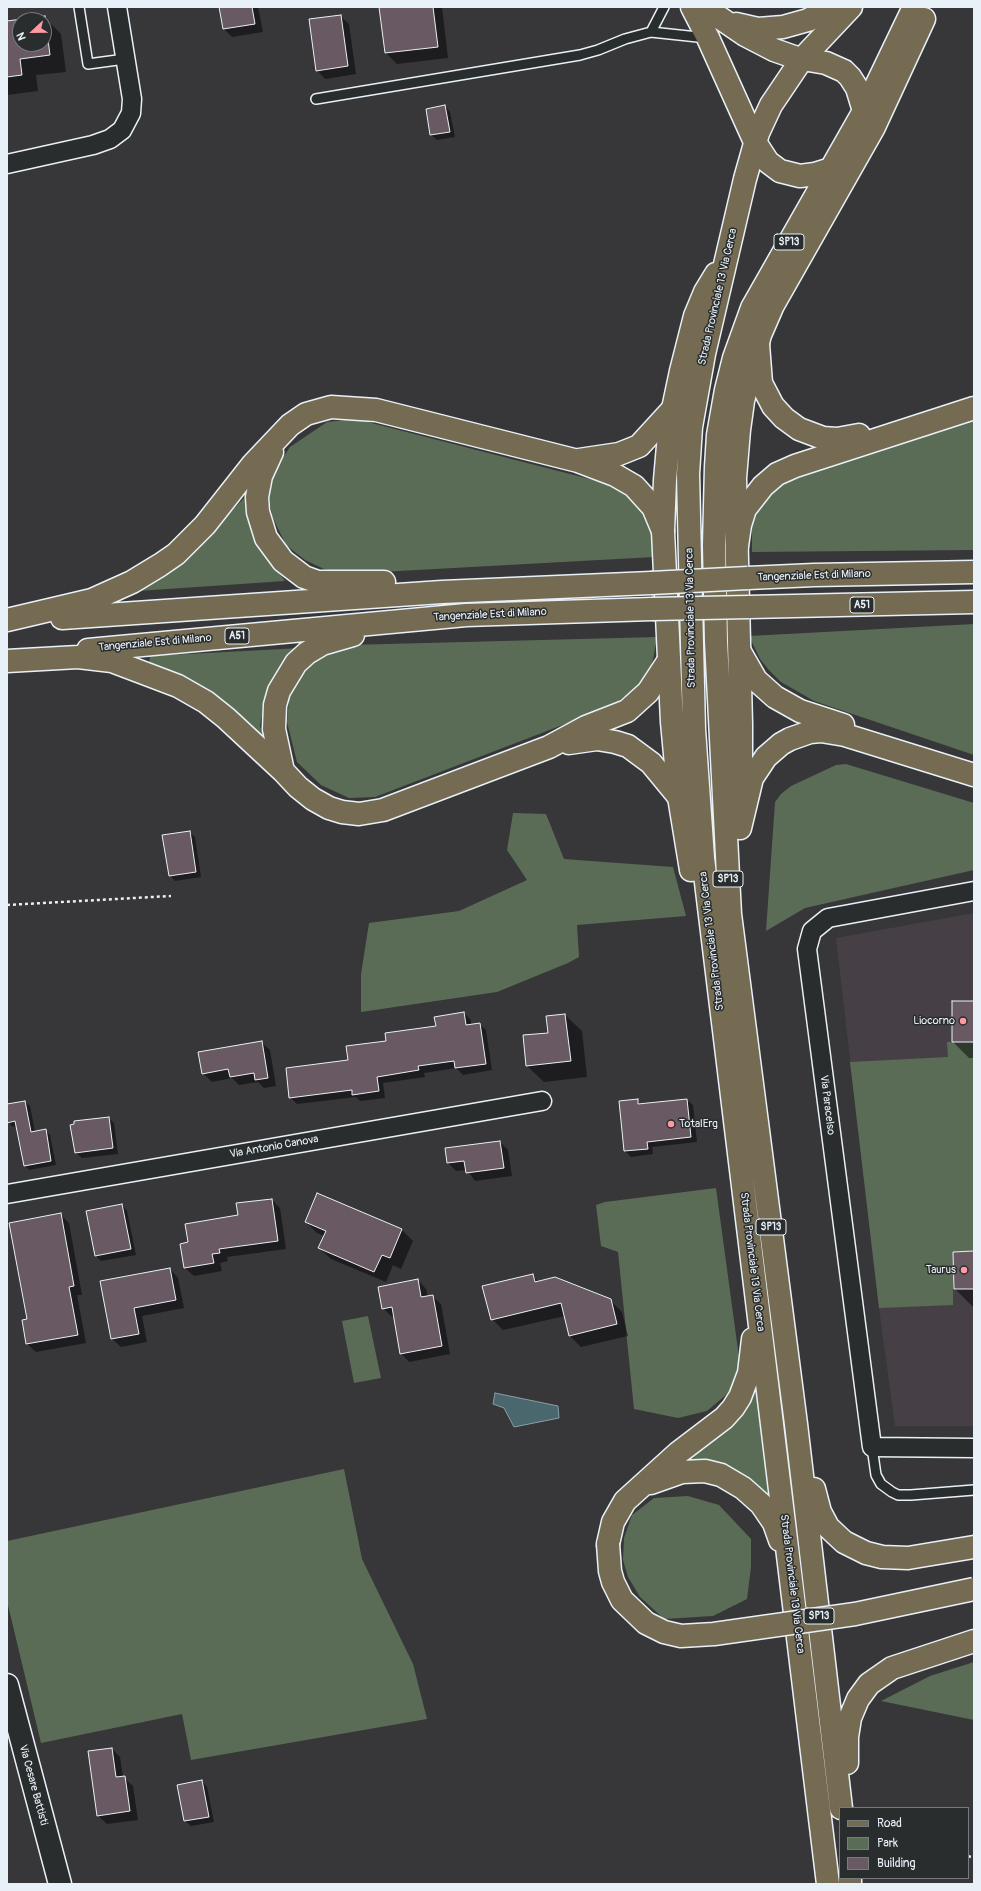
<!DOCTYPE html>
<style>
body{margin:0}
#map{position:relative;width:981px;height:1891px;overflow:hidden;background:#373639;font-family:Pangolin,sans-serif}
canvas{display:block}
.frame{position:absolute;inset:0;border:8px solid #e8f1f8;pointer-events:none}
.legend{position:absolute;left:839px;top:1807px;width:130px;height:72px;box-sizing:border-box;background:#2a2d2e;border:1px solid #767b7f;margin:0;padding:5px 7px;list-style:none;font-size:12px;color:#e8f1f8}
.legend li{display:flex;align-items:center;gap:8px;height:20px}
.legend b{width:20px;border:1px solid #767b7f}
.north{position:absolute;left:12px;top:12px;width:40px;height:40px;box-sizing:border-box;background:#2a2d2e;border:1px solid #767b7f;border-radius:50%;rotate:248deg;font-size:11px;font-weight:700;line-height:16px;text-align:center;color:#e8f1f8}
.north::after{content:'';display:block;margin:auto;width:14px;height:18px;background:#ff9aa2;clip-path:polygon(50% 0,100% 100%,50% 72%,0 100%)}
</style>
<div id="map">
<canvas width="981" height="1891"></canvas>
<div class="frame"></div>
<ul class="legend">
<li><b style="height:5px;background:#756b52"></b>Road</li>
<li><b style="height:11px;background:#5a6c56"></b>Park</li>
<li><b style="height:11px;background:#695963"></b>Building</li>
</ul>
<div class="north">N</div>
</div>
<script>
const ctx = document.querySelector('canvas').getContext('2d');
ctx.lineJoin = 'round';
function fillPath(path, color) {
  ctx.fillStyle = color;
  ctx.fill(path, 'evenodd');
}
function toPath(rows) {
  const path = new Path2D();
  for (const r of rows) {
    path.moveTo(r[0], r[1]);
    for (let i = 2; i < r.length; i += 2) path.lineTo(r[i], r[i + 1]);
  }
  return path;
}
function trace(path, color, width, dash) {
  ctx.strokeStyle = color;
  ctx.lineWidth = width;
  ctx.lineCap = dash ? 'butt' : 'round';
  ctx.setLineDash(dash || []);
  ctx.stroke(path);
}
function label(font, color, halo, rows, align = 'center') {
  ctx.font = font + ' Pangolin,sans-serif';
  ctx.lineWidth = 3;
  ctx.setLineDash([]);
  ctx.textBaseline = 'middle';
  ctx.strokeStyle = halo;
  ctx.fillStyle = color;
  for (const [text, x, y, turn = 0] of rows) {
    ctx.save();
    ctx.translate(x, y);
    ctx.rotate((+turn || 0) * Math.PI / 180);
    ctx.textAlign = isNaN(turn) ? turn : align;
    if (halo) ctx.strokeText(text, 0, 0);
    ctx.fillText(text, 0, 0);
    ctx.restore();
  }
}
fillPath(toPath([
 [974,913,974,1426,895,1426,879,1308,836,938]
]), '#464046');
fillPath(toPath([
 [974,418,974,550,752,552,752,520,760,503,777,487,807,472],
 [356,419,609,484,635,499,647,515,651,529,654,557,344,574,324,569,305,560,286,545,272,516,268,493,278,465,290,447,327,422],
 [248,494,257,544,285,581,138,591,205,538],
 [974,624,974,755,814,701,781,682,768,669,760,659,749,636],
 [657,637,653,660,648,674,633,690,612,706,375,797,349,798,321,785,297,762,287,722,289,699,298,675,318,657,348,645],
 [301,648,285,662,271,682,264,704,260,726,263,735,258,740,149,665,150,656],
 [846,764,974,803,974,870,805,908,766,931,775,802,781,794,791,786,836,765],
 [513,813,546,814,564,859,673,867,686,916,577,925,579,957,568,963,497,992,361,1012,361,974,369,923,459,911,527,880,507,850],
 [947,1042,974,1042,974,1251,953,1252,953,1305,879,1308,850,1062,948,1057],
 [716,1188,741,1372,732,1390,707,1411,678,1418,634,1409,618,1252,601,1246,596,1205,605,1202],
 [368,1316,381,1378,354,1383,342,1321],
 [757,1383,772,1508,682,1460],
 [344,1469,362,1559,413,1664,427,1719,191,1760,182,1714,41,1743,7,1601,7,1541],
 [688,1496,719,1505,751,1539,751,1567,747,1599,713,1616,664,1619,640,1597,628,1577,623,1560,624,1538,632,1515,654,1498],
 [974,1662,974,1720,881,1701,930,1676]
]), '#5a6c56');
const water = toPath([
 [495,1393,558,1406,559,1418,514,1427,504,1408,493,1404,495,1393]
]);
fillPath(water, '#4a676d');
trace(water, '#899ea5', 1);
fillPath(toPath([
 [220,7,258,7,263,32,232,37,224,29],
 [380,7,442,7,448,58,397,64,386,53],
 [340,16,349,24,356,74,325,79,317,70],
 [44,17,61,34,66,72,36,75,38,91,7,95,7,29,20,20,20,44,44,44,44,20,24,20],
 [445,106,450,112,455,137,437,140,431,135],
 [189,832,195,837,201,877,175,881,170,875],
 [974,1002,974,1058,969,1058,953,1042],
 [464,1013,471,1020,471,1025,479,1024,486,1030,492,1070,463,1075,456,1068,424,1073,425,1077,383,1083,385,1098,360,1101,356,1097,297,1104,290,1097,349,1061,388,1042,437,1027],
 [565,1015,582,1031,587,1077,544,1082,527,1066,549,1033],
 [261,1042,270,1050,276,1086,264,1088,258,1082,239,1085,232,1078,212,1082,203,1073],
 [637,1100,641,1105,687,1100,693,1105,697,1142,652,1147,653,1154,631,1157,625,1151],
 [25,1102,30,1106,35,1132,45,1130,50,1135,56,1165,29,1170,25,1166,17,1126,13,1127,8,1122,7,1105],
 [108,1118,114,1123,118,1154,82,1158,76,1153],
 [500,1142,508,1150,512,1176,475,1181,467,1170,456,1171,448,1163,446,1149],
 [272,1200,280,1208,286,1249,227,1257,228,1261,220,1263,222,1271,194,1276,185,1268,239,1215],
 [122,1205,127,1211,136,1255,101,1261,96,1256],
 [61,1215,69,1223,82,1295,77,1295,86,1343,36,1352,27,1344,23,1321,28,1320],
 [306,1222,402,1230,413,1241,401,1269,393,1265,386,1282,331,1259,319,1248,324,1236,317,1233],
 [974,1252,974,1308,955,1289],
 [170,1269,178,1278,184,1308,142,1316,147,1342,121,1347,112,1339,102,1282],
 [532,1275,539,1282,610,1300,622,1312,628,1336,581,1347,570,1336,565,1316,503,1330,492,1319],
 [418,1280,426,1289,428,1297,432,1296,441,1304,450,1354,409,1362,401,1353,394,1316,392,1317,383,1308],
 [112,1749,120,1757,123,1777,133,1786,138,1820,107,1824,98,1816],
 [202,1781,207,1787,214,1822,191,1826,185,1821]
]), '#0007');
const building = toPath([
 [219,7,252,7,255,24,223,29,219,7],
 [379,7,433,7,438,47,385,53,379,7],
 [341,15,348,66,316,71,309,19,341,15],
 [45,16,50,55,20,59,22,75,7,77,7,21,45,16],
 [20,20,44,20,44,44,20,44,20,20],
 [445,105,450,132,430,135,426,109,445,105],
 [190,831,196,872,169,876,162,835,190,831],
 [952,1001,974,1001,974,1042,952,1042,952,1001],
 [464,1012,466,1025,480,1023,486,1064,455,1068,454,1061,418,1066,419,1070,377,1077,379,1091,352,1095,352,1090,289,1098,286,1068,348,1060,346,1046,386,1041,385,1033,436,1026,434,1017,464,1012],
 [565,1014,571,1061,526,1066,523,1035,548,1033,546,1016,565,1014],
 [262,1041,268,1078,255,1080,254,1073,230,1077,228,1069,202,1074,198,1052,262,1041],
 [638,1099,638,1104,687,1099,691,1137,647,1142,648,1149,624,1151,619,1101,638,1099],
 [25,1101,31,1132,46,1129,51,1161,24,1166,15,1121,7,1123,7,1104,25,1101],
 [109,1117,113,1148,75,1153,70,1125,74,1124,74,1121,109,1117],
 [500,1141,504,1168,466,1173,464,1161,447,1163,445,1148,500,1141],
 [317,1193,402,1229,390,1258,382,1255,374,1272,318,1248,326,1231,305,1222,317,1193],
 [272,1199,278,1241,219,1249,220,1253,212,1254,214,1263,184,1268,180,1244,188,1242,185,1224,238,1215,236,1203,272,1199],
 [122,1204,131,1249,95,1256,86,1211,122,1204],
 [61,1213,74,1286,69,1287,78,1335,26,1344,22,1320,27,1319,9,1223,61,1213],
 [974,1251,974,1289,954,1289,953,1252,974,1251],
 [170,1268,176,1300,134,1308,139,1334,111,1339,100,1281,170,1268],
 [533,1274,535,1282,555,1277,611,1299,617,1324,569,1336,561,1303,491,1320,482,1286,533,1274],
 [418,1279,421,1297,433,1295,442,1346,400,1354,392,1307,382,1309,378,1287,418,1279],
 [112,1748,116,1777,125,1776,130,1811,97,1816,88,1751,112,1748],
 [202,1780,209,1817,184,1821,177,1785,202,1780]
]);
fillPath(building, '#695963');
trace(building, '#e8f1f8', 1);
const service = toPath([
 [79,7,88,64,125,59],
 [651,32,664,7],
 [316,99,580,55,598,50,625,39,651,32,707,38],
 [872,1447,876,1475,881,1484,892,1492,898,1495,911,1495,974,1490]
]);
const minor = toPath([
 [7,164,93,145,110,139,122,130,131,113,132,99,117,7],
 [974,891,828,918,812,931,807,949,872,1447,974,1448],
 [7,1194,542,1101]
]);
const tertiary = toPath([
 [7,1685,60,1884]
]);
const primary = toPath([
 [692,7,708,38,755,142,768,162,780,171,800,176,815,174,831,169],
 [704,7,745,35,774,50,797,58,826,63,844,71,850,77,857,88,864,111],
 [736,24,758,29,783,27,808,20,832,7],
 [741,804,741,724,735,478,739,430,743,401,760,335,773,305,874,127,924,19],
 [691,870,679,797,672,722,663,531,665,480,670,423,681,371,695,316,705,292,716,274],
 [651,1483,682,1472,705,1471,721,1475,743,1488,761,1504,774,1523,780,1540],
 [814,1489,820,1512,828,1527,844,1542,866,1553,882,1557,908,1558,974,1547],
 [608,1544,613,1522,625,1501,678,1453,724,1418,733,1408,740,1397,749,1373,753,1339],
 [847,1763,847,1737,850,1718,858,1699,869,1684,892,1668,974,1641],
 [841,1808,796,1424,730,914,716,641,714,545,716,467,718,435,726,390,734,358,752,308,864,111,914,7],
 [850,1878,850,1884],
 [828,1884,703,858,694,729,688,474,691,427,704,354,745,179,758,133,771,105,802,59,851,7]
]);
const motorway = toPath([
 [758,344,761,383,773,406,784,418,799,429,823,438,837,439,859,435],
 [272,452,261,476,257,497,258,512,266,538,283,561,304,577,318,582,384,582],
 [579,460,619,454,639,446,672,410],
 [737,546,740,525,745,509,763,486,777,474,795,466,974,408],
 [748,578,814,575,974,572],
 [749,607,974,602],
 [62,618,442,592,651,583],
 [7,620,92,600,132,582,160,565,176,554,205,525,253,464,290,425,306,414,331,407,376,410,578,461,615,475,634,486,653,507,663,531],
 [88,650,466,615,652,609],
 [740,652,756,680,775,697,800,711,843,725],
 [7,661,78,657,112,661,178,686,206,702,226,718,283,771,298,787,313,799,329,808,342,812,359,814,383,810,549,747,586,727,627,711,648,692,669,660],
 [569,743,597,739,615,742,628,746,651,763,679,797],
 [283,771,274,729,275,705,279,691,296,663,307,653,322,644,353,635],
 [740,828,752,778,766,757,781,744,790,739,810,732,821,731,845,735,974,775]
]);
trace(service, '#e8f1f8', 12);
trace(minor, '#e8f1f8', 21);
trace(tertiary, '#e8f1f8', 25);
trace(primary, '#e8f1f8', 25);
trace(motorway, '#e8f1f8', 25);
trace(toPath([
 [7,905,171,896],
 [968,1856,974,1858]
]), '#e8f1f8', 2.5, [3, 3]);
trace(service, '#2a2d2e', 9);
trace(minor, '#2a2d2e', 18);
trace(tertiary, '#2a2d2e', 22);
trace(primary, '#756b52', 22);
trace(motorway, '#756b52', 22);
const primaryBridge = toPath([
 [608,1544,610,1571,613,1582,622,1600,646,1623,664,1632,681,1636,714,1634,855,1614,974,1589]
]);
const motorwayBridge = toPath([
 [651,583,748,578],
 [652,609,749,607]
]);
trace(primaryBridge, '#e8f1f8', 25, []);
trace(motorwayBridge, '#e8f1f8', 25, []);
trace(primaryBridge, '#756b52', 22);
trace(motorwayBridge, '#756b52', 22);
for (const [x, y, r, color] of [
 [963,1021,4,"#ff9aa2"],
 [671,1124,4,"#ff9aa2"],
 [964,1270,4,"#ff9aa2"]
]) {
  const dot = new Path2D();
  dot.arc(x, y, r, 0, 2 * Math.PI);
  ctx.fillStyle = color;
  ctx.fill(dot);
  trace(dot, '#2a2d2e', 1.5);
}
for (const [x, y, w] of [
 [789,242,30],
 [862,605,24],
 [237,636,24],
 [728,879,30],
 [771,1227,30],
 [819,1616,30]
]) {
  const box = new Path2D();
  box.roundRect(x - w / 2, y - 8, w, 16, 3);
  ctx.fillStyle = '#2a2d2e';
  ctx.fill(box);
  trace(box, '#e8f1f8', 1);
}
label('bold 10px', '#e8f1f8', null, [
 ["SP13",789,242],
 ["A51",862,605],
 ["A51",237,636],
 ["SP13",728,879],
 ["SP13",771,1227],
 ["SP13",819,1616]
]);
label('11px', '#e8f1f8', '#2a2d2e', [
 ["Strada Provinciale 13 Via Cerca",718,297,-77],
 ["Tangenziale Est di Milano",814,576,-2],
 ["Tangenziale Est di Milano",490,615,-3],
 ["Strada Provinciale 13 Via Cerca",691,618,-91],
 ["Tangenziale Est di Milano",155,643,-5],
 ["Strada Provinciale 13 Via Cerca",712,941,-97],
 ["Via Paracelso",827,1105,83],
 ["Via Antonio Canova",274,1147,-10],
 ["Strada Provinciale 13 Via Cerca",752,1262,83],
 ["Strada Provinciale 13 Via Cerca",792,1584,83],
 ["Via Cesare Battisti",33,1785,75]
]);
label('11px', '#e8f1f8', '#2a2d2e', [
 ["Liocorno",955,1021],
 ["TotalErg",679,1124,"left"],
 ["Taurus",956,1270]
], 'right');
</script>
